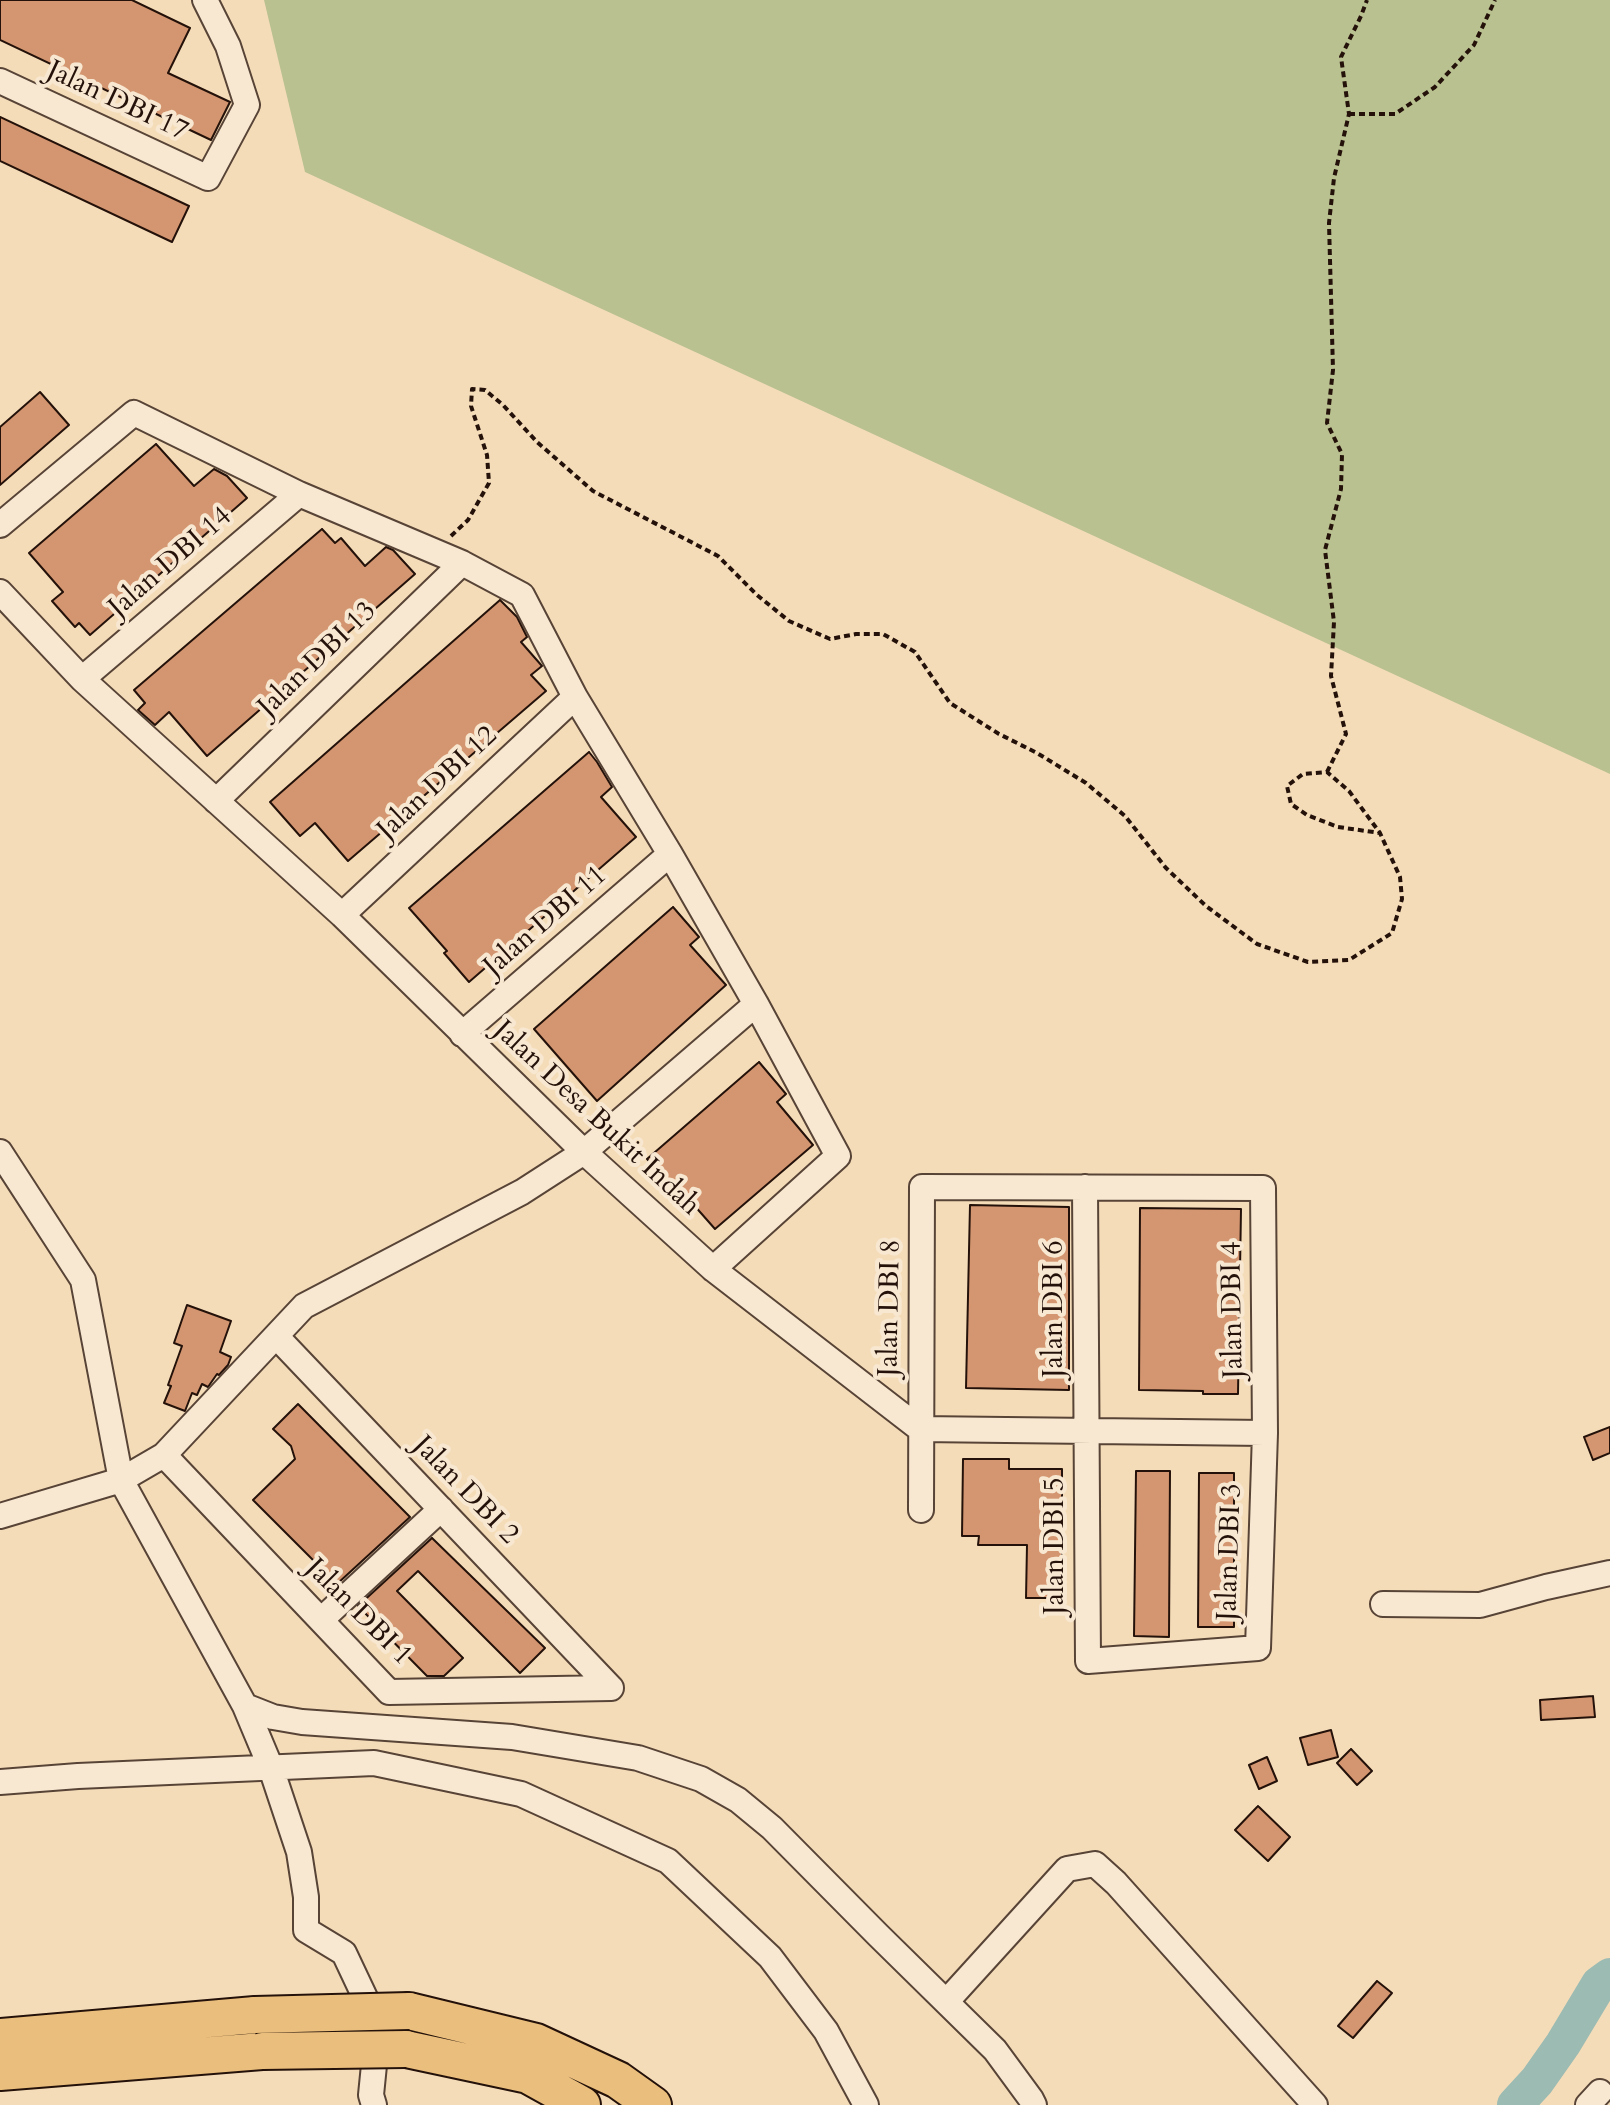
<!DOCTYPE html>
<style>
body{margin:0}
canvas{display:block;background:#f5dcb9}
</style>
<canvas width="1610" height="2105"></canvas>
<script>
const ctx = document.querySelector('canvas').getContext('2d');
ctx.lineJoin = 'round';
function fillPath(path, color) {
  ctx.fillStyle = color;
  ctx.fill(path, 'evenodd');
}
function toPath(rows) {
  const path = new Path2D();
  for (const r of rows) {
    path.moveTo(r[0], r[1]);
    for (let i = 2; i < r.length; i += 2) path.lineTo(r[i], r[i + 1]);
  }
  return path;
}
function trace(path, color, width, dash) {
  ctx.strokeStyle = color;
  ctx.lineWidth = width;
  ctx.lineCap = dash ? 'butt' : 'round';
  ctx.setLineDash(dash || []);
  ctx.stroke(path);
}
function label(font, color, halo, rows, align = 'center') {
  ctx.font = font + ' Cardo,serif';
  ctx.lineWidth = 8;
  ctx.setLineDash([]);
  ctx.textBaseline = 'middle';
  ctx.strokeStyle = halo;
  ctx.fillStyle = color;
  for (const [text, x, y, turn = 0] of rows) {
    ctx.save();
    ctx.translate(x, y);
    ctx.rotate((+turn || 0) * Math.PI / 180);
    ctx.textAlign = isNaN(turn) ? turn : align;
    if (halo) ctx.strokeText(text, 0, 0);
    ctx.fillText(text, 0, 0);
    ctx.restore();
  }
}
fillPath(toPath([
 [264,0,1610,0,1610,774,305,172]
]), '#bac191');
trace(toPath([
 [1515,2105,1537,2081,1563,2044,1599,1984,1610,1976]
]), '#9cbbb2', 36);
const building = toPath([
 [0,0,132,0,190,28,168,73,230,102,211,140,0,40,0,0],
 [0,117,189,206,172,242,0,161,0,117],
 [40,392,69,425,0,485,0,427,40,392],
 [156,444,194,486,214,469,227,476,247,498,90,635,79,623,75,627,52,601,63,592,29,553,156,444],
 [322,529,335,543,341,538,365,566,386,547,393,550,415,574,207,756,169,712,155,725,138,710,145,703,134,690,322,529],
 [500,600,517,617,527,637,521,642,542,666,531,675,546,691,348,861,315,823,300,836,270,802,500,600],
 [589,752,597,762,612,787,601,797,636,837,469,982,444,953,447,951,409,908,589,752],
 [673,907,699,937,690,945,726,985,597,1101,534,1029,673,907],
 [759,1062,786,1094,777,1102,813,1145,715,1229,678,1187,675,1190,647,1159,759,1062],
 [970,1205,1069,1207,1069,1390,966,1388,970,1205],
 [1140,1208,1241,1209,1238,1394,1203,1394,1203,1391,1139,1390,1140,1208],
 [187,1305,231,1321,220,1352,231,1357,228,1365,219,1375,217,1374,208,1387,202,1384,197,1395,192,1393,185,1411,164,1403,171,1386,168,1385,182,1346,174,1343,187,1305],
 [298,1404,410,1517,337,1584,253,1500,295,1459,291,1446,273,1429,298,1404],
 [1610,1427,1610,1453,1593,1460,1584,1437,1610,1427],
 [963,1459,1009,1459,1009,1469,1062,1469,1062,1598,1026,1598,1027,1545,978,1545,979,1536,962,1536,963,1459],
 [1136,1471,1170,1471,1169,1637,1134,1636,1136,1471],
 [1199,1473,1234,1473,1234,1627,1198,1627,1199,1473],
 [432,1538,545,1648,520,1673,418,1571,397,1591,463,1658,444,1676,427,1676,358,1606,432,1538],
 [1593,1696,1595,1717,1541,1720,1540,1700,1593,1696],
 [1331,1730,1338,1757,1308,1765,1300,1738,1331,1730],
 [1351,1749,1372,1771,1357,1785,1337,1763,1351,1749],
 [1267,1757,1277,1781,1259,1789,1249,1765,1267,1757],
 [1258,1806,1290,1837,1268,1861,1235,1830,1258,1806],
 [1377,1981,1392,1993,1353,2038,1338,2026,1377,1981]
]);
fillPath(building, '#d39670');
trace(building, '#24120a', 2);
const minor = toPath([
 [0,81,208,178,247,105,228,46,205,0],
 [0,525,134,413,299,494,462,563,522,595,575,697,670,854,756,1004,838,1156,713,1269],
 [0,592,82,679,342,915,584,1152,713,1269,920,1429,1265,1433],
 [82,679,299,494],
 [216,801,462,563],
 [342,915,575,697],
 [462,1034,670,854],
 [0,1152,83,1280,121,1480,245,1706,271,1768,299,1852,306,1897,306,1930,344,1953,378,2025,371,2095,374,2105],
 [276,1336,611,1688],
 [164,1455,389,1692,611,1688],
 [921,1510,922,1187,1263,1188,1265,1433,1258,1648,1088,1661,1085,1187],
 [0,1516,121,1480,164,1455,304,1306,522,1192,584,1152,756,1004],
 [1383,1604,1480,1605,1546,1587,1610,1573],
 [321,1620,441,1509],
 [245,1706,273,1717,302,1722,512,1737,638,1758,701,1779,738,1800,772,1828,878,1935,995,2050,1031,2099,1034,2105],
 [0,1782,78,1776,374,1763,521,1794,668,1861,770,1957,826,2031,866,2105],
 [947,2001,1067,1869,1095,1864,1116,1883,1315,2105],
 [1588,2105,1600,2092]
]);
const highway = toPath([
 [409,2011,536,2042,618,2080,653,2105],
 [0,2037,255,2015],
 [406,2049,528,2075,582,2105],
 [0,2072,262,2051]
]);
trace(minor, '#584436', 28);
trace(highway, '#24120a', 40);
trace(toPath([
 [1349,114,1395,114,1435,87,1474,45,1495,0],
 [451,536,468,520,489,483,487,455,471,406,472,389,485,390,503,405,537,442,593,491,718,556,757,595,789,621,830,639,856,634,883,634,915,652,950,703,999,734,1037,753,1086,783,1125,816,1166,868,1206,906,1257,944,1308,962,1349,960,1392,933,1402,899,1400,877,1380,833,1349,791,1327,772,1303,774,1287,786,1291,804,1307,815,1338,827,1380,833],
 [1327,772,1346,734,1331,676,1334,622,1325,550,1341,489,1342,454,1327,423,1333,370,1329,223,1334,178,1349,114,1341,57,1361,16,1367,0]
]), '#24120a', 4, [6, 4]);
trace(minor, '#f8e8d2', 24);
trace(highway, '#eabe7c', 36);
const highwayBridge = toPath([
 [255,2015,409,2011],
 [262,2051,406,2049]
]);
trace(highwayBridge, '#24120a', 40, []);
trace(highwayBridge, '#eabe7c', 36);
label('28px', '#24120a', '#f8e8d2', [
 ["Jalan DBI 17",117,102,25],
 ["Jalan DBI 14",171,563,-41],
 ["Jalan DBI 13",318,660,-44],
 ["Jalan DBI 12",438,784,-43],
 ["Jalan DBI 11",546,922,-41],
 ["Jalan Desa Bukit Indah",596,1119,43],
 ["Jalan DBI 8",891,1308,-89],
 ["Jalan DBI 6",1056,1309,-90],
 ["Jalan DBI 4",1234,1310,-91],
 ["Jalan DBI 2",465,1491,46],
 ["Jalan DBI 5",1057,1546,-90],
 ["Jalan DBI 3",1231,1552,-88],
 ["Jalan DBI 1",358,1613,45]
]);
</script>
